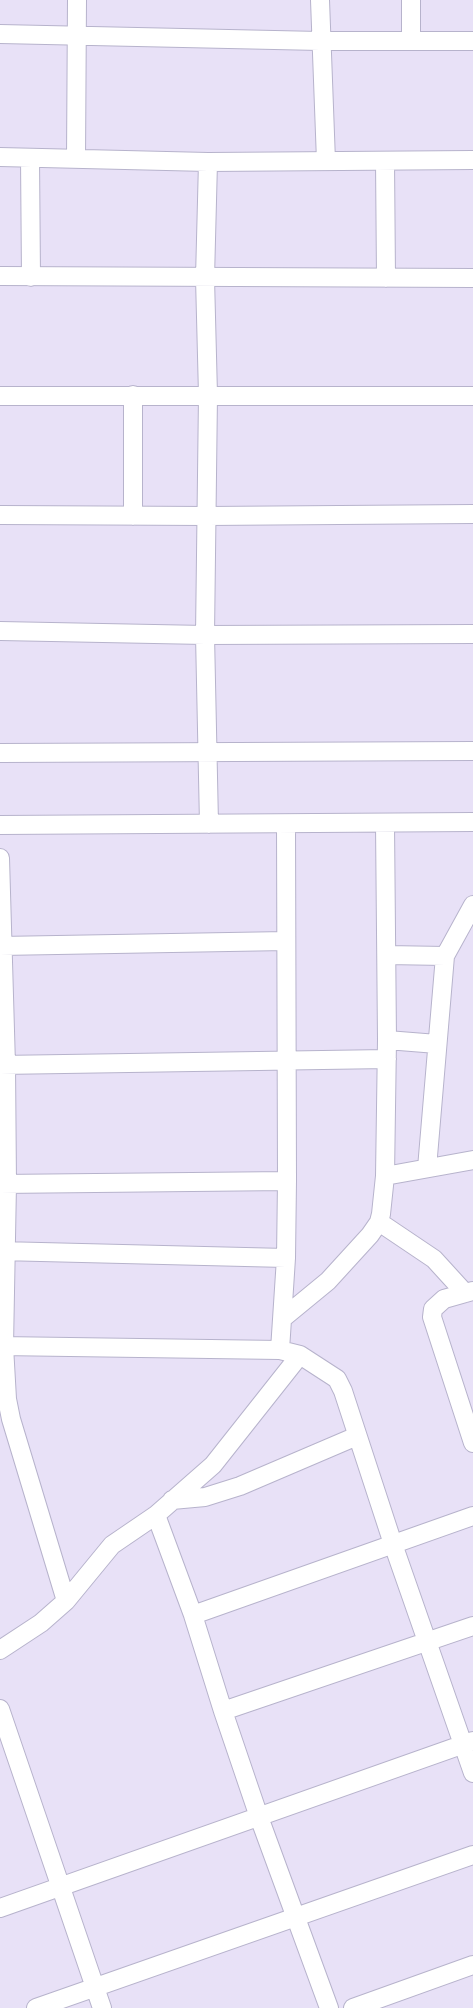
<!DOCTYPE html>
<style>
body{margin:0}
canvas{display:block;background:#f1ecfb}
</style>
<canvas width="473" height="2008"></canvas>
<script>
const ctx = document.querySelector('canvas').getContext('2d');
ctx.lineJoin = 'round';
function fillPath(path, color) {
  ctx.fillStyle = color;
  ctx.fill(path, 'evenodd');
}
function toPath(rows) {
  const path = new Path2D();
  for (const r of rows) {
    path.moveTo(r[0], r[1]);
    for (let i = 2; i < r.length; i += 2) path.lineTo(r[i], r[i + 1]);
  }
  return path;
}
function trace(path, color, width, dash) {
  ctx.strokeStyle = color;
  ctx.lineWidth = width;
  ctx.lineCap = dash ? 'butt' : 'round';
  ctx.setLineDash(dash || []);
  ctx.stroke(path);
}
fillPath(toPath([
 [0,0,473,0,473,2008,0,2008]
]), '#e8e1f7');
const street = toPath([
 [320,0,326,161],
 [411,0,411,41],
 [0,34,320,41,473,41],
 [0,157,208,162,473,160],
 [30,158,31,277],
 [76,159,77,0],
 [385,161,386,278],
 [208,162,205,278,208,395,205,635,209,824],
 [0,276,473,278],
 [0,396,473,396],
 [0,515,207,516,473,514],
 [133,516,133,395],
 [0,631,205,635,473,634],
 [0,753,473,751],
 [0,825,473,822],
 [0,858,6,1065,7,1184,4,1346,7,1399,11,1419,66,1601],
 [0,946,286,941],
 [387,955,445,956],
 [387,1040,437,1044],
 [0,1065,387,1059],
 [427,1168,445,956,473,905],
 [385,1176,473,1160],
 [0,1184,287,1181],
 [379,1222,434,1259,465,1293],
 [0,1251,286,1258],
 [473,1291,444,1299,433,1309,432,1317,473,1443],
 [283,1318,328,1281,370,1235,379,1222,381,1214,385,1176,387,1040,385,824],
 [0,1346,280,1350,286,1258,287,1181,286,824],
 [280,1350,300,1355,337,1379,343,1391,393,1544,473,1773],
 [172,1500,205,1497,240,1486,357,1436],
 [156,1515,193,1615,223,1711,259,1817,329,2008],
 [193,1615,473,1516],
 [0,1650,41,1623,66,1601,112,1545,156,1515,213,1465,300,1355],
 [0,1709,102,2008],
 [223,1711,473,1626],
 [0,1908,473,1741],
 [36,2008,473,1855],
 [353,2008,473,1965]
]);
trace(street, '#b7b3cc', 20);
trace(street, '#fff', 18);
</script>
